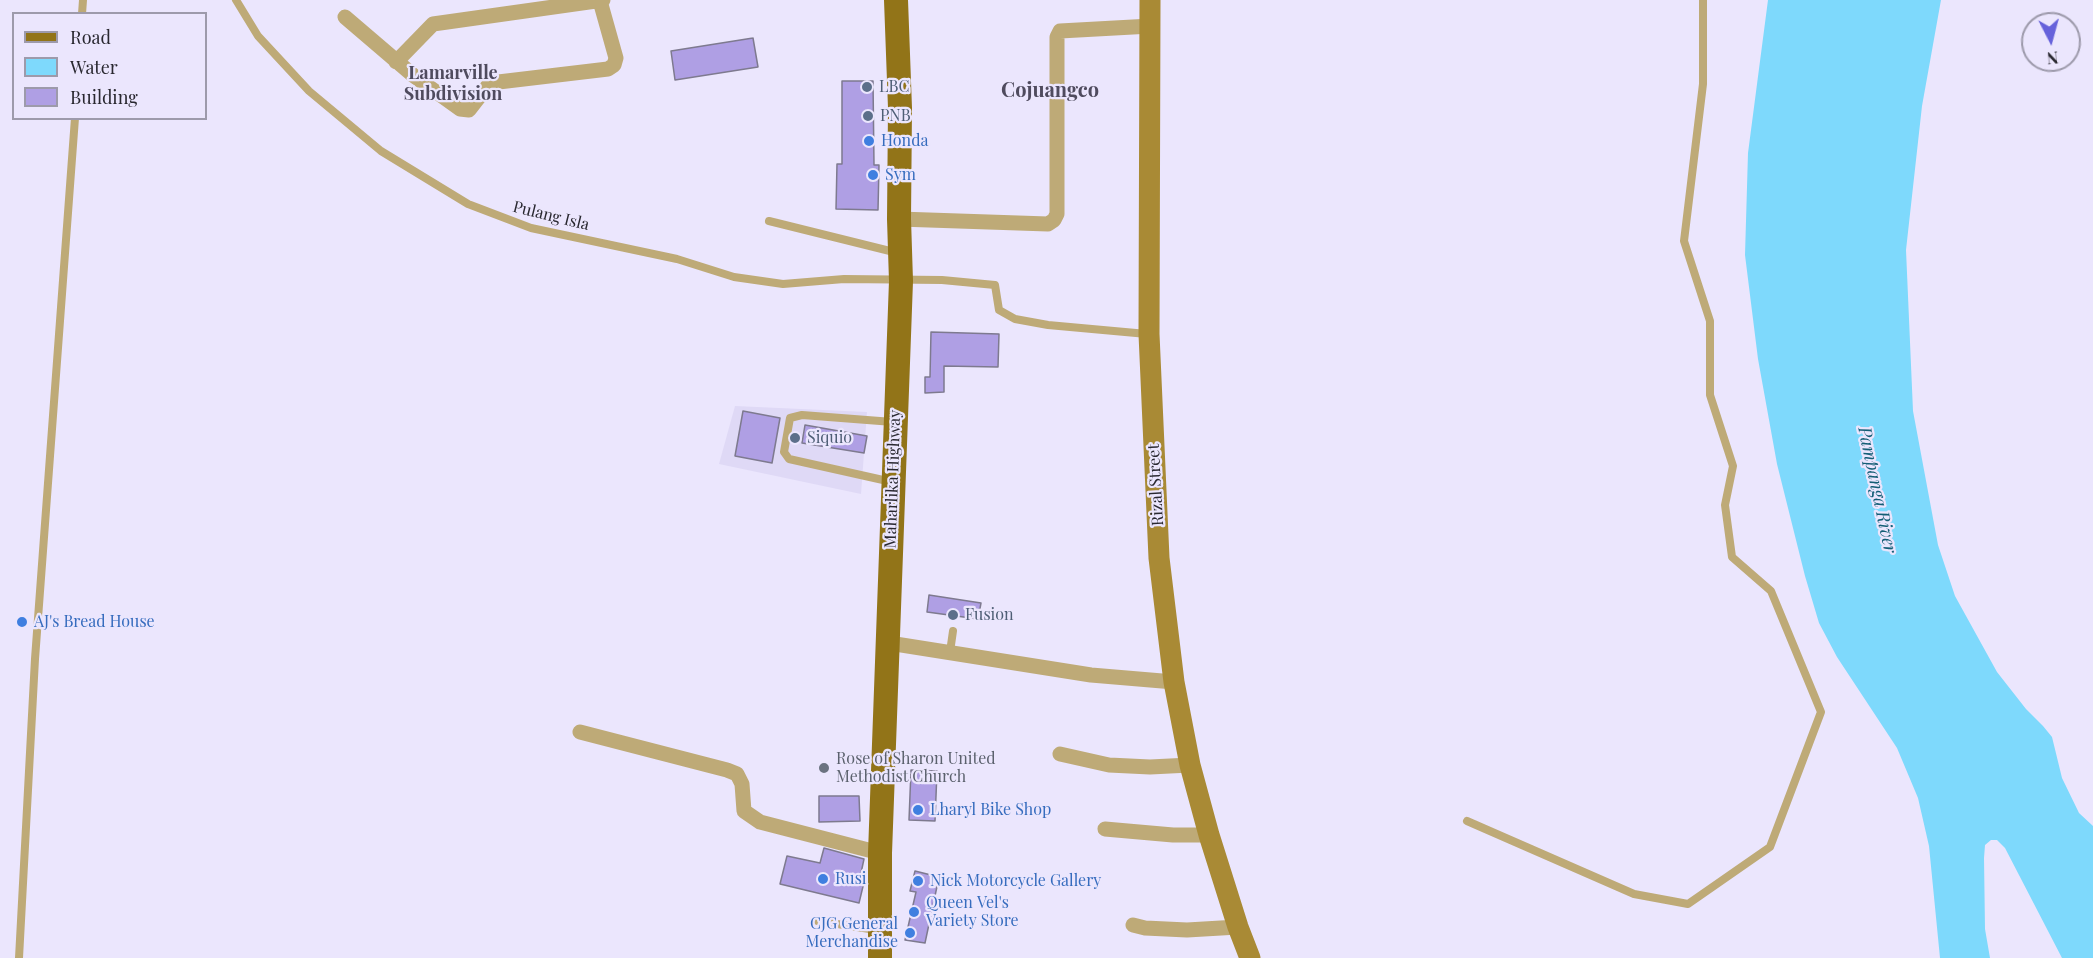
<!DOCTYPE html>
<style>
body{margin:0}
#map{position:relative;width:2093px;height:958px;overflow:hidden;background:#ebe6fd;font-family:"Playfair Display",serif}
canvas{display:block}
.legend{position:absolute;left:12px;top:12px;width:195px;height:108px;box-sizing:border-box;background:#ebe6fd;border:2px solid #9d9aab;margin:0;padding:8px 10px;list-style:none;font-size:18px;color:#292830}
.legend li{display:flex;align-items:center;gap:12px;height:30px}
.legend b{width:30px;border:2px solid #9d9aab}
.north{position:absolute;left:2021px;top:12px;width:60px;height:60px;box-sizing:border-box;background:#ebe6fd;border:2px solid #9d9aab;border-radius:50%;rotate:174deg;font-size:16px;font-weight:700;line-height:24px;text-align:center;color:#292830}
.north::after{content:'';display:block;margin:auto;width:21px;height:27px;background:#6662db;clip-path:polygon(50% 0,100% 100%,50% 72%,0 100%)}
</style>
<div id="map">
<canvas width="2093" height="958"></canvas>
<ul class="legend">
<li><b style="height:8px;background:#927418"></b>Road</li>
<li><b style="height:16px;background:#7ed9fc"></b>Water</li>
<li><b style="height:16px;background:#af9fe4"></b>Building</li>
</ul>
<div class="north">N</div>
</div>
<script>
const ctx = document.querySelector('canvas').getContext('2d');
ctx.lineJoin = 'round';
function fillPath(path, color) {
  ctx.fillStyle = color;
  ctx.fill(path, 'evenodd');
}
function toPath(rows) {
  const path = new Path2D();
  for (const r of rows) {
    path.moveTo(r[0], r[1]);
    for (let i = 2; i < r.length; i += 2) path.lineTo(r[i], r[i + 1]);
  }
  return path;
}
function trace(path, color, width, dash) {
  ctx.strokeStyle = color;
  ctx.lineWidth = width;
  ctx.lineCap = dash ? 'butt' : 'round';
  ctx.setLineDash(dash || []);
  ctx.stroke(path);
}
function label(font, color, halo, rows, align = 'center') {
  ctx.font = font + ' "Playfair Display",serif';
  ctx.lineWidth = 4.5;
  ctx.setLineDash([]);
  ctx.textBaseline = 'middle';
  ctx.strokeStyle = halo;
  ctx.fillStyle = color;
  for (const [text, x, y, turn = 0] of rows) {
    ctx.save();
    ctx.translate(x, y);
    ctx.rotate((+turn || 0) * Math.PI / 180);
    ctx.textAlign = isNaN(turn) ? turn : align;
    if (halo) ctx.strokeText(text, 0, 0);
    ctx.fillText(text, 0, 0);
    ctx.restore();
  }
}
fillPath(toPath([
 [735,406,867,412,861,494,719,464]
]), '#dfd9f6');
fillPath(toPath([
 [1768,0,1941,0,1922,106,1906,250,1913,411,1938,545,1955,596,1997,672,2026,709,2043,726,2052,737,2062,778,2079,813,2093,826,2093,958,2062,958,2005,848,1997,840,1991,840,1985,845,1984,858,1985,929,1990,958,1940,958,1929,846,1918,798,1897,748,1837,657,1819,623,1805,576,1777,464,1758,359,1745,255,1748,153]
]), '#7ed9fc');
const building = toPath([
 [753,38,758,67,675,80,671,51,753,38],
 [842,81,873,81,874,165,879,165,878,210,836,209,837,164,842,164,842,81],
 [931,332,999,334,998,367,944,366,944,392,925,393,925,377,930,377,931,332],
 [743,411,780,418,772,463,735,456,743,411],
 [805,425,867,436,864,453,802,443,805,425],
 [929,595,981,603,978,619,927,612,929,595],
 [911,770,937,771,935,821,909,820,911,770],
 [819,796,859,796,860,821,819,822,819,796],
 [824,848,864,859,861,873,866,874,859,903,780,884,787,856,820,863,824,848],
 [915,871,939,877,925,943,905,940,916,892,910,891,915,871]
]);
fillPath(building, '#af9fe4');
trace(building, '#7e7a8f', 1.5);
trace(toPath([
 [236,0,258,36,309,91,381,151,468,204,531,228,677,259,734,277,783,284,844,279,942,280,995,285,999,310,1015,319,1048,325,1147,334],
 [82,14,83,0],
 [769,221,898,253],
 [892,482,789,459,784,452,790,418,802,415,893,422],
 [950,652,953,631],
 [1467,821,1634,894,1688,904,1770,847,1821,712,1771,591,1732,557,1725,505,1733,466,1710,395,1710,321,1684,241,1703,84,1703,0],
 [818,921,876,930],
 [19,958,35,659,75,118]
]), '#beaa77', 8);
trace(toPath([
 [345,17,414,76,460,109,469,110,490,83,608,69,614,65,616,58,600,1],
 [396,62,433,24,603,0],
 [899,219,1048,224,1054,220,1057,214,1057,37,1060,31,1151,26],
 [889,643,1091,675,1174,682],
 [580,732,727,770,737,774,742,784,744,811,760,822,880,853],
 [1060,754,1109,765,1150,767,1190,765],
 [1105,829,1173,835,1209,835],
 [1133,925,1145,928,1187,930,1238,927]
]), '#beaa77', 15);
trace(toPath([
 [1150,0,1149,334,1159,558,1174,682,1190,765,1209,835,1238,927,1250,958]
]), '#a98a35', 21);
trace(toPath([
 [880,958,880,853,901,281,899,219,900,108,896,0]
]), '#927418', 24);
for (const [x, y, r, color] of [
 [867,87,6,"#5c6f8a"],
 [868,116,6,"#5c6f8a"],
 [869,141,6,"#3f7fe0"],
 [873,175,6,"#3f7fe0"],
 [795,438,6,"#5c6f8a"],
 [953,615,6,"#5c6f8a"],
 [22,622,6,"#3f7fe0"],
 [824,768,6,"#6b7280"],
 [918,810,6,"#3f7fe0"],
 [823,879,6,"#3f7fe0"],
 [918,881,6,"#3f7fe0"],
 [914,912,6,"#3f7fe0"],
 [910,933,6,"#3f7fe0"]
]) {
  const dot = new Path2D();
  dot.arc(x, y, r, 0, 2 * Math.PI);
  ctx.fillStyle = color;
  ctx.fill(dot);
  trace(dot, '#ebe6fd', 2);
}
label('16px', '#4e5e75', '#ebe6fd', [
 ["LBC",879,87],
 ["PNB",880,116],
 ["Siquio",807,438],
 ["Fusion",965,615]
], 'left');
label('16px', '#366cbe', '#ebe6fd', [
 ["Honda",881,141],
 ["Sym",885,175],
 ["AJ's Bread House",34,622],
 ["Lharyl Bike Shop",930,810],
 ["Rusi",835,879],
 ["Nick Motorcycle Gallery",930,881],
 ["Queen Vel's",926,903],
 ["Variety Store",926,921],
 ["CJG General",898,924,"right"],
 ["Merchandise",898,942,"right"]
], 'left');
label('16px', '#292830', '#ebe6fd', [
 ["Pulang Isla",551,216,14],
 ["Maharlika Highway",893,479,-88],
 ["Rizal Street",1156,485,-93]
]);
label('16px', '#5b616d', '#ebe6fd', [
 ["Rose of Sharon United",836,759],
 ["Methodist Church",836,777]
], 'left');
label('bold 18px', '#4f4b5e', '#ebe6fd', [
 ["Lamarville",453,73],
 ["Subdivision",453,94]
]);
label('italic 18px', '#145e76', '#ebe6fd', [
 ["Pampanga River",1877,490,78]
]);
label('bold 20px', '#4f4b5e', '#ebe6fd', [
 ["Cojuangco",1050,91]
]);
</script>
